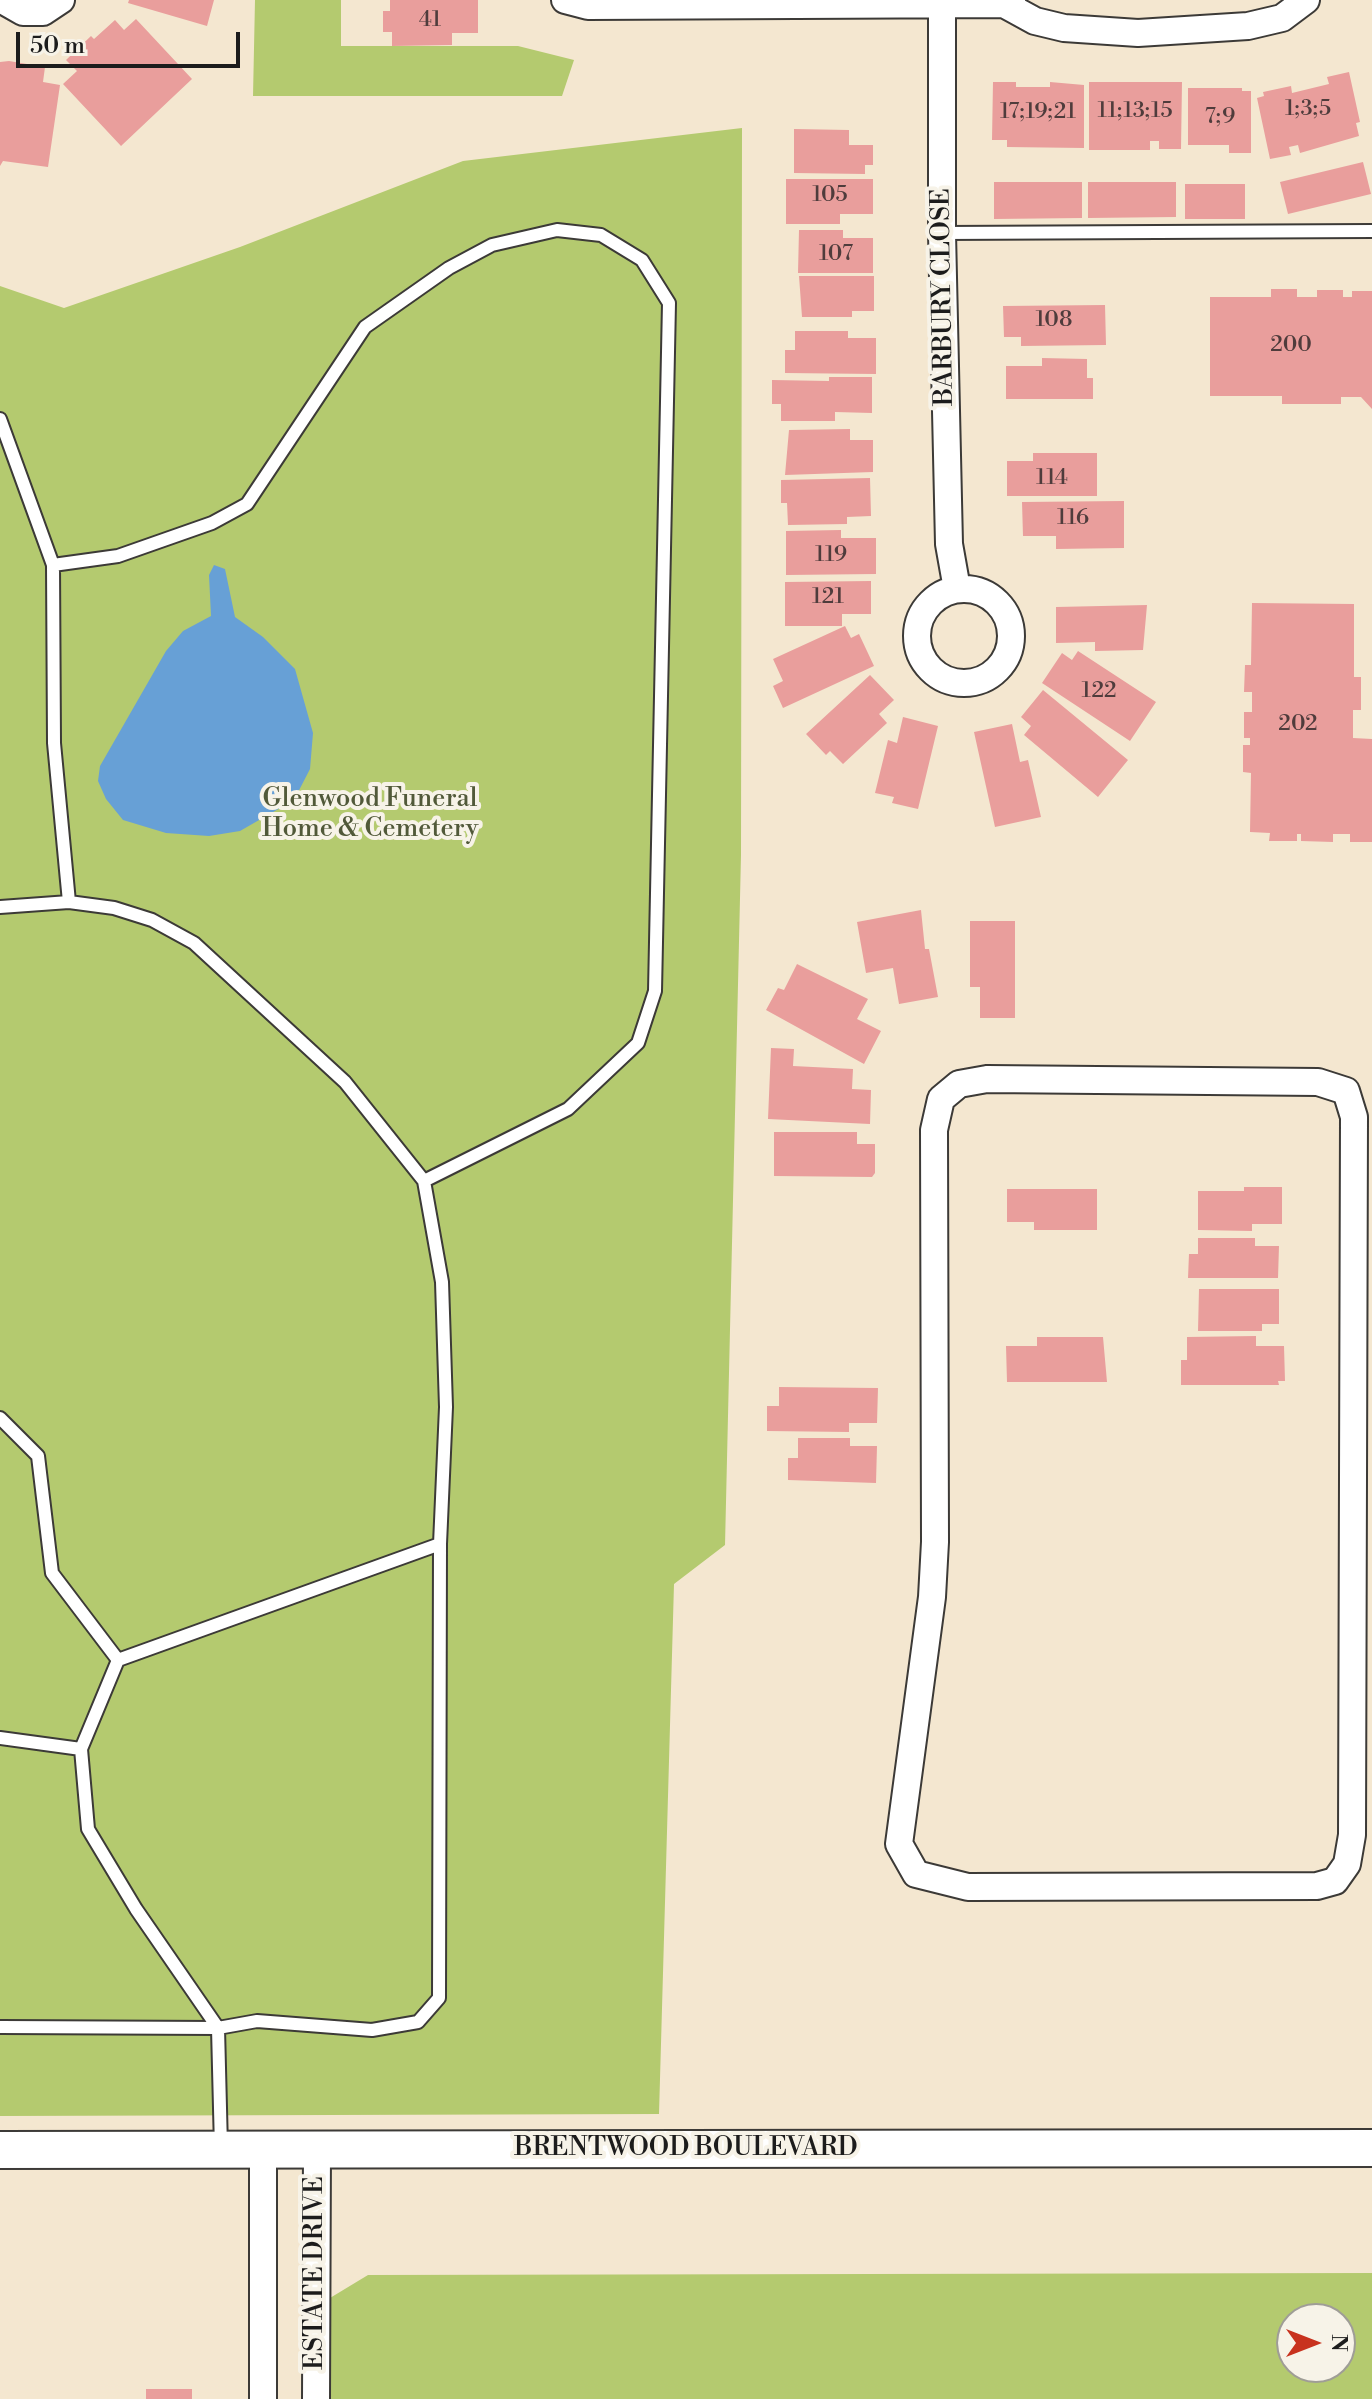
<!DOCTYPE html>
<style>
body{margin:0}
#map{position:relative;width:1372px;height:2399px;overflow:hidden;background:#f4e7d0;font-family:"Libre Bodoni",serif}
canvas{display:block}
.north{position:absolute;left:1276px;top:2303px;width:80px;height:80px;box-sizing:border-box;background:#f7f3e8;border:2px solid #9f9d96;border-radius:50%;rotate:90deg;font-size:22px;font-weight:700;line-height:32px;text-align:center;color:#1c1c1c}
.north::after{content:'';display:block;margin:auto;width:28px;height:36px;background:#c8321e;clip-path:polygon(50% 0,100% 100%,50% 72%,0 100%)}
.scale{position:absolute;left:16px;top:32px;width:224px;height:36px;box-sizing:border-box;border:4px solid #1c1c1c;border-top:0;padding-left:10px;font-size:24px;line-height:28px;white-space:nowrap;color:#1c1c1c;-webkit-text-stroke:6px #f7f3e8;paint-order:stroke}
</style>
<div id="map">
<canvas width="1372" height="2399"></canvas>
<div class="north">N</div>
<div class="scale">50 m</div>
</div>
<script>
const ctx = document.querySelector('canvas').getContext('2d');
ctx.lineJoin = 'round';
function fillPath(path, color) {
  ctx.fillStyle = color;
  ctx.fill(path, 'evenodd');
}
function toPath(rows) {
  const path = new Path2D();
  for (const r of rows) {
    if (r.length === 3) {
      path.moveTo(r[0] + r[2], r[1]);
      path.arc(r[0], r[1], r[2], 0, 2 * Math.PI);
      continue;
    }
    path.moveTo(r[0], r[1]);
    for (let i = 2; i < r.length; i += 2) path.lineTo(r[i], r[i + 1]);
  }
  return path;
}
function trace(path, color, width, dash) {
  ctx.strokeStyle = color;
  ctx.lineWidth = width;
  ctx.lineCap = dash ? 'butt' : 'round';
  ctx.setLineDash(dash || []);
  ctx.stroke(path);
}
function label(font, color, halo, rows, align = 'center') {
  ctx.font = font + ' "Libre Bodoni",serif';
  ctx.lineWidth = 8;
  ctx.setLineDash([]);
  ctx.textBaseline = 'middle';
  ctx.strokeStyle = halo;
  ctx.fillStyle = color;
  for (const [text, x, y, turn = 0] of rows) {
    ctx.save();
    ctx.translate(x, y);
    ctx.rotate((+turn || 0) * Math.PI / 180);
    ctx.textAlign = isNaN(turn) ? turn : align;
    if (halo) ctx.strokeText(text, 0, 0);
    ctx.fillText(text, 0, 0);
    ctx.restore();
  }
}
fillPath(toPath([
 [255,0,341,0,341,46,518,46,574,60,562,96,253,96],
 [742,128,741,855,725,1545,674,1584,659,2114,0,2116,0,286,64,308,240,247,463,161],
 [1372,2273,1372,2399,329,2399,330,2298,368,2275],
 [1292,2319,1340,2319,1340,2367,1292,2367]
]), '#b4ca6f');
fillPath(toPath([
 [214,565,225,569,235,617,263,637,295,669,313,733,310,769,294,800,240,831,209,836,166,833,123,820,106,799,98,781,100,766,166,651,183,631,211,616,209,575]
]), '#67a0d6');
fillPath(toPath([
 [129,0,214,0,207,26,128,3],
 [390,0,478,0,478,33,452,33,452,45,392,46,392,32,383,32,383,11,390,11],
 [136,19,192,79,121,146,63,84,77,71,66,60,91,36,94,39,115,20,124,30],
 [9,61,45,67,43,82,60,85,48,167,3,161,0,166,0,62],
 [1349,72,1360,122,1356,123,1359,136,1300,153,1298,145,1289,147,1291,155,1270,159,1257,98,1264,96,1263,92,1291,86,1292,93,1329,84,1327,77],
 [993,82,1016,82,1016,87,1050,87,1050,82,1084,85,1084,148,1007,147,1007,140,992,140],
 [1089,82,1182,82,1181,149,1159,149,1159,141,1150,141,1150,150,1089,150],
 [1188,88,1242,88,1242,91,1251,91,1251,153,1229,153,1229,145,1188,145],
 [794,129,849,130,849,145,873,145,873,165,865,165,865,174,794,173],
 [1363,162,1371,194,1288,214,1280,182],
 [786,179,873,179,873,214,840,214,840,224,786,224],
 [994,182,1082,182,1082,218,994,219],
 [1088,182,1176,182,1176,217,1088,218],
 [1185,184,1245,184,1245,219,1185,219],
 [799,230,843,230,843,238,873,238,873,273,798,273],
 [799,276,874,276,874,311,852,311,852,317,802,317],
 [1271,289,1297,289,1297,297,1317,297,1317,290,1343,290,1343,297,1352,297,1352,291,1372,291,1372,409,1361,397,1341,397,1341,404,1282,404,1282,396,1210,396,1210,297,1271,297],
 [1105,305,1106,345,1021,346,1021,337,1004,337,1003,306],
 [795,331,848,331,848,338,876,338,876,374,785,373,785,350,795,350],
 [1042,358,1087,359,1087,378,1093,378,1093,399,1006,399,1006,366,1042,366],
 [829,377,872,377,872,413,835,412,835,421,781,421,781,404,772,404,772,380,829,381],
 [850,429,850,440,873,440,873,472,785,475,789,430],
 [1033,453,1097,453,1097,496,1007,496,1007,461,1033,461],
 [870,478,871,516,847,517,847,524,788,525,787,503,781,503,781,480],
 [1124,501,1124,548,1056,549,1056,536,1023,536,1022,502],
 [841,530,841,538,876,538,876,574,786,575,786,531],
 [871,581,871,614,842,614,842,626,785,626,785,582],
 [1252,603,1354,604,1354,677,1361,677,1361,710,1353,710,1353,738,1372,739,1372,842,1350,842,1350,834,1333,834,1333,842,1301,841,1301,834,1297,834,1297,841,1269,841,1270,833,1250,832,1251,773,1243,772,1243,745,1250,745,1250,738,1244,738,1244,712,1252,712,1252,692,1244,692,1245,665,1251,665],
 [1147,605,1143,650,1095,651,1095,642,1056,643,1056,607],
 [845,626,851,638,859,634,874,666,783,708,773,686,783,681,773,659],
 [1078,651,1156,702,1130,741,1042,683,1062,653,1072,660],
 [870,675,894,700,879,714,887,723,843,764,830,751,826,755,806,734],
 [1043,690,1128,760,1098,797,1024,735,1031,726,1021,717],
 [903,717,938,726,918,809,892,803,894,797,875,793,888,740,897,743],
 [1012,724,1020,762,1028,760,1041,817,995,827,974,732],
 [921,910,925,949,929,949,938,997,899,1004,893,968,866,973,857,922],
 [970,921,1015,921,1015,1018,980,1018,980,987,970,987],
 [797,964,868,999,857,1019,881,1031,864,1064,766,1010,778,988,784,990],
 [771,1048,794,1049,793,1066,853,1069,852,1089,871,1090,870,1124,768,1119],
 [774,1132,857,1132,857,1144,875,1144,875,1173,872,1177,774,1176],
 [1244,1187,1282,1187,1282,1224,1252,1224,1252,1231,1198,1230,1198,1191,1244,1191],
 [1007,1189,1097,1189,1097,1230,1034,1230,1034,1222,1007,1222],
 [1198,1238,1255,1238,1255,1246,1279,1246,1278,1278,1188,1278,1189,1254,1198,1254],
 [1199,1289,1279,1289,1279,1324,1262,1324,1262,1331,1198,1331],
 [1256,1336,1256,1346,1284,1346,1285,1381,1278,1381,1279,1385,1181,1385,1181,1360,1187,1360,1187,1337],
 [1037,1337,1103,1337,1107,1382,1007,1382,1006,1346,1037,1346],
 [779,1387,878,1388,877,1423,849,1423,849,1432,767,1431,767,1406,779,1406],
 [798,1438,850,1438,850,1446,877,1446,876,1483,788,1480,788,1458,798,1458],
 [146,2389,192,2389,192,2399,146,2399]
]), '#e99e9c');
const lane = toPath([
 [942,233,1372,231],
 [0,419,53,565,54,743,69,902],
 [53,565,118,556,212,523,247,504,365,327,449,268,492,245,557,230,601,235,642,260,669,303,655,991,638,1043,568,1109,424,1181],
 [0,907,69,902,114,908,152,920,194,943,345,1082,424,1181,442,1282,446,1407,440,1544,439,1998,418,2022,372,2030,257,2021,218,2028,0,2027],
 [0,1418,38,1456,52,1573,118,1660],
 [0,1738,81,1749],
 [221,2148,218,2028,136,1909,88,1829,81,1749,118,1660,440,1544]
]);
const street = toPath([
 [2,0,23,12,43,12,61,0],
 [565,0,588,6,1004,4,1012,0],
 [942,0,942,233,949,544,957,589],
 [1004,4,1035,21,1064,28,1138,33,1248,26,1282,18,1306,0],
 [964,636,47],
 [987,1079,1318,1082,1346,1091,1354,1117,1352,1835,1347,1864,1335,1881,1317,1886,968,1887,916,1874,899,1844,932,1597,935,1542,934,1130,941,1099,959,1084,987,1079],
 [263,2399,263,2150],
 [316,2399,317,2148]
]);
const secondary = toPath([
 [0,2150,1372,2148]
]);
trace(lane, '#3c3a37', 16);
trace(street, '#3c3a37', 30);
trace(secondary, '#3c3a37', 40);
trace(lane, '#fff', 12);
trace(street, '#fff', 26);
trace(secondary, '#fff', 36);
label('22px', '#4f3c3c', null, [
 ["41",430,21],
 ["1;3;5",1308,110],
 ["11;13;15",1135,112],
 ["17;19;21",1038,113],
 ["7;9",1220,118],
 ["105",830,196],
 ["107",836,255],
 ["108",1054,321],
 ["200",1291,346],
 ["114",1052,479],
 ["116",1073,519],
 ["119",831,556],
 ["121",828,598],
 ["122",1099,692],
 ["202",1298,725]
]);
label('26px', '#1c1c1c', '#f7f3e8', [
 ["BARBURY CLOSE",944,297,-91],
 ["BRENTWOOD BOULEVARD",686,2149],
 ["ESTATE DRIVE",316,2273,-90]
]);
label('26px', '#515939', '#f7f3e8', [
 ["Glenwood Funeral",370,800],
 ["Home & Cemetery",370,830]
]);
</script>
